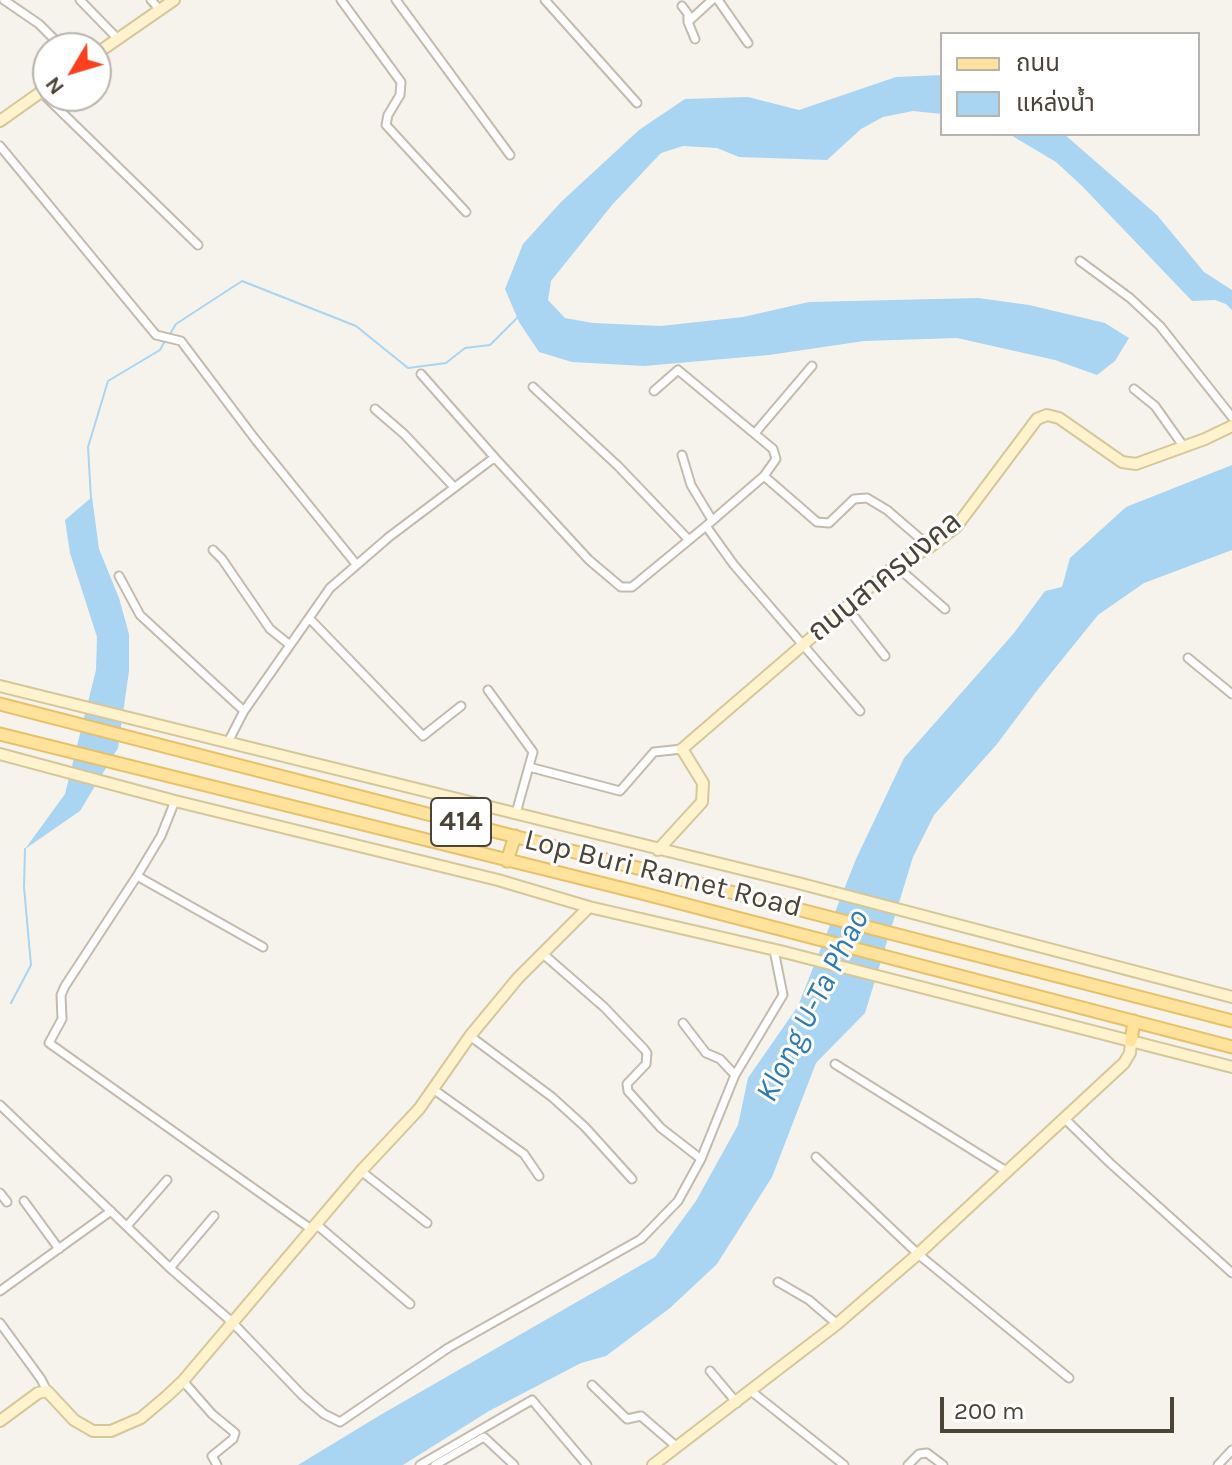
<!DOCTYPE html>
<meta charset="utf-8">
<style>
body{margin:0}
#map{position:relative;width:1232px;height:1465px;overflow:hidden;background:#f6f3ec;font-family:Karla,"Noto Sans Thai",sans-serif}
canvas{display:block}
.legend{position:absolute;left:940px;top:32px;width:260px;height:104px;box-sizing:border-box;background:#fff;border:2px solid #b7b4b0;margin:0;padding:10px 14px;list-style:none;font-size:24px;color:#4b4439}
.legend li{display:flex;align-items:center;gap:16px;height:40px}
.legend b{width:40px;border:2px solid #b7b4b0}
.north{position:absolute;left:32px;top:32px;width:80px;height:80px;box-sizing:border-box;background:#fff;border:2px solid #b7b4b0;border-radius:50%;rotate:232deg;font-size:22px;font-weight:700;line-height:32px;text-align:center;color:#4b4439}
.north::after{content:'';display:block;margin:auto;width:28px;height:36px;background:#fc3f1d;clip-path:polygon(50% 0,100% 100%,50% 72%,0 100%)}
.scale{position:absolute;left:940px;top:1397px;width:234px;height:36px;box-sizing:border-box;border:4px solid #4b4439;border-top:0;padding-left:10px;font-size:24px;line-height:28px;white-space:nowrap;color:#4b4439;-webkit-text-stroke:6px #fff;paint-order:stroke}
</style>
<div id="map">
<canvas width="1232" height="1465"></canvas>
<ul class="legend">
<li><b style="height:10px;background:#ffe39c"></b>ถนน</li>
<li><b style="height:22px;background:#a9d4f2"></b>แหล่งน้ำ</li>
</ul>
<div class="north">N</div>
<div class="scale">200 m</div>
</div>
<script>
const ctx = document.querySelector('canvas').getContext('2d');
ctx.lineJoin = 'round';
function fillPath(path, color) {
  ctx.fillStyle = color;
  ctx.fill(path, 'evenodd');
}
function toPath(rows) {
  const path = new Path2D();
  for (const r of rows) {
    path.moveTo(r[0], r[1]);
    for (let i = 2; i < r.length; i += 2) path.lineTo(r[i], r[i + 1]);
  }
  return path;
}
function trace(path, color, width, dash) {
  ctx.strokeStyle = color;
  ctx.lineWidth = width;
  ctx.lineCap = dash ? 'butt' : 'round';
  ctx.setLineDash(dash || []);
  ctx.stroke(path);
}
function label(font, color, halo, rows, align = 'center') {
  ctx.font = font + ' Karla,"Noto Sans Thai",sans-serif';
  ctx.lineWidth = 6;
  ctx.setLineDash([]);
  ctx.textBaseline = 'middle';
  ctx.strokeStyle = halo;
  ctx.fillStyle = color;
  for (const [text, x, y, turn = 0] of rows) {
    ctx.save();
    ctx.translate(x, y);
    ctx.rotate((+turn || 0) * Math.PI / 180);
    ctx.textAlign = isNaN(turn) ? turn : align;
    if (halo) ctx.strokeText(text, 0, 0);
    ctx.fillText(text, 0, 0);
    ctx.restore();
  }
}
fillPath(toPath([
 [942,75,942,114,913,111,883,117,861,129,827,160,739,157,717,148,683,146,661,153,612,205,551,281,548,300,565,318,593,323,661,326,743,317,809,302,978,298,1029,305,1105,323,1129,338,1115,361,1097,375,1055,360,957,338,864,341,769,355,644,366,572,362,539,352,519,322,505,289,523,244,561,202,639,130,685,99,748,97,799,110,896,77],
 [1009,134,1064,134,1157,215,1204,272,1232,290,1232,310,1226,304,1215,300,1192,301,1082,186,1056,162],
 [1232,465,1232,550,1144,583,1098,615,1039,688,997,744,934,815,913,857,865,1013,816,1063,772,1177,717,1264,670,1308,606,1356,581,1363,489,1411,403,1465,298,1465,382,1414,655,1257,696,1201,738,1125,748,1078,798,1006,856,859,904,758,1014,633,1045,591,1062,587,1070,558,1126,507],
 [92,497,99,549,119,598,129,634,129,671,118,748,80,811,25,849,65,794,96,670,97,637,70,553,65,520]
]), '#a9d4f2');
trace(toPath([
 [170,334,176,324,242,281,356,326,408,368,446,363,465,348,490,345,517,318],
 [91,499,88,447,108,381,160,350,166,339],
 [11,1003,31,965,24,887,25,849]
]), '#a9d4f2', 2);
const street = toPath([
 [4,0,39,24,63,48],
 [80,0,118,39],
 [151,0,160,10],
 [341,0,401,82,400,95,388,115,386,125,466,212],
 [396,0,510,155],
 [545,0,637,103],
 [718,0,748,43],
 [682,6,688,14,688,22],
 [695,39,688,22,712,0],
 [41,92,198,245],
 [0,146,156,335,181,341,255,439,356,564],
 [1080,261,1130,298,1160,326,1232,417],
 [421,374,496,459],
 [533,387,618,466,688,539],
 [1134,389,1155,406,1184,447],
 [654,391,678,370,773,449,776,459,764,476,706,526],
 [375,409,404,434,454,487],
 [755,433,812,366],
 [682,455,691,485,712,520],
 [764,476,817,522,829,523,854,499,867,498,887,510,930,547],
 [213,550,222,559,270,629,290,645],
 [896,566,945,609],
 [119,576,140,615,244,711],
 [852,603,850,609,852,614,885,656],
 [309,618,423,736,461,706],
 [1188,658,1232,694],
 [488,690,533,752,516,813],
 [228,742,244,711,330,588,389,537,491,460,496,459,589,560,621,587,632,587,706,526,734,565,860,711],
 [529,767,620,791,654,752,682,749],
 [175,801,161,836,137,876,65,986,61,995,62,1019,49,1043,311,1229],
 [137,876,263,947],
 [542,953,604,1007,644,1049,647,1053,646,1064,627,1084,628,1091,661,1128,701,1159],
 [683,1023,706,1053,720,1059,735,1075],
 [470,1036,552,1097,585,1127,632,1179],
 [835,1064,1006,1171],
 [433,1089,524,1154,539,1176],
 [0,1105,170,1268,232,1322,302,1395,324,1414,340,1422,448,1348,641,1239,678,1201,701,1159,735,1075,783,995,774,950],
 [1064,1118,1110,1163,1232,1273],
 [816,1157,918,1254,1069,1378],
 [361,1171,427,1223],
 [0,1193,7,1202],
 [24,1201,59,1249],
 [316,1224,410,1304],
 [127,1226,167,1180],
 [170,1268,214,1216],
 [778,1282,809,1300,837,1324],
 [0,1291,111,1211],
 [0,1323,41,1379,47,1391],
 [710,1371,737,1403],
 [183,1381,212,1414,235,1433,233,1439,212,1456,217,1465],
 [592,1385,627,1419,641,1416,677,1447],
 [751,1391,844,1465],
 [420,1465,532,1400,587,1465],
 [435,1465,484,1437,514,1465],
 [908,1465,919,1454,927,1453,943,1465],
 [1218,1465,1232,1450]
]);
const secondary = toPath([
 [96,54,174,0],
 [0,121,48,87],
 [0,686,798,883,1232,997],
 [0,754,175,801,498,880,589,907,780,951,1232,1067],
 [658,850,702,802,703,783,682,749,891,569,930,547,956,527,1037,419,1047,415,1059,418,1122,462,1136,464,1205,439,1232,426],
 [0,1421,38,1393,47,1391,74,1420,93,1431,111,1431,141,1418,167,1396,183,1381,361,1171,419,1109,470,1036,518,978,589,907],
 [653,1465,837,1324,918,1254,1124,1063,1130,1053,1131,1041]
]);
const primary = toPath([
 [0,704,1232,1021],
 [0,734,649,895,1232,1047],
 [507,861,515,836],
 [1131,1041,1134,1021]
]);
trace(street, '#c2bbae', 11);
trace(secondary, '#d6c79b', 14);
trace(primary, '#e6c16a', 15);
trace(street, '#fff', 7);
trace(secondary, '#fff3cd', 10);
trace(primary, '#ffe39c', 11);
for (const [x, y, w] of [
 [461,822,60]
]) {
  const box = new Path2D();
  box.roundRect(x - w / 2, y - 24, w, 48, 6);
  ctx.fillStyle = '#fff';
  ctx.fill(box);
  trace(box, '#4b4439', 2);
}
label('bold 28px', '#4b4439', null, [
 ["414",461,822]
]);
label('30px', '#4b4439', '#fff', [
 ["ถนนสาครมงคล",885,577,-39],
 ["Lop Buri Ramet Road",663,874,14]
]);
label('italic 32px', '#2e7ab2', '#fff', [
 ["Klong U-Ta Phao",813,1006,-63]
]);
</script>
